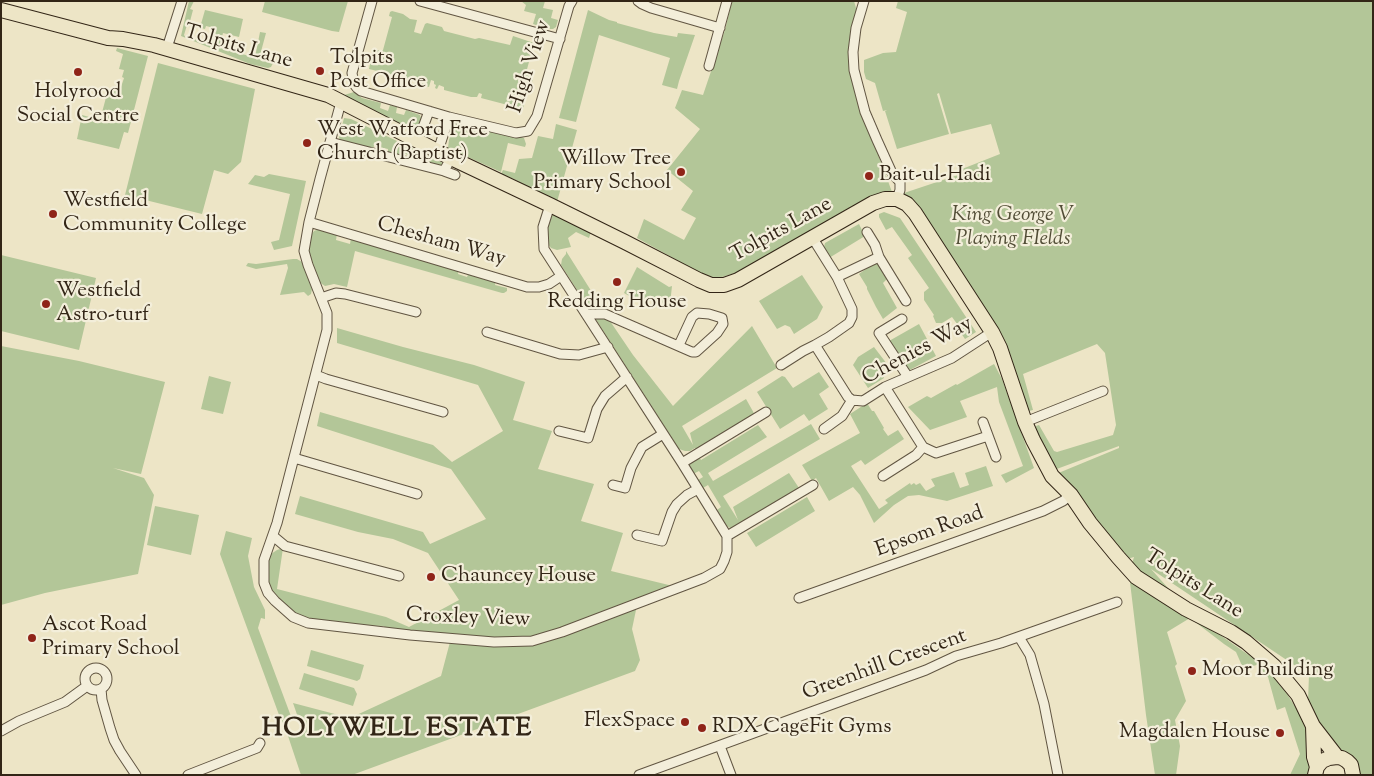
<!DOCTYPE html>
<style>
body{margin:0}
#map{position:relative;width:1374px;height:776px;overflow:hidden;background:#ede5c6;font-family:"Sorts Mill Goudy",serif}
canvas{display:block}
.frame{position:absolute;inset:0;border:2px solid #322516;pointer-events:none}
</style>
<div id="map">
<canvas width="1374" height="776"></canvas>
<div class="frame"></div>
</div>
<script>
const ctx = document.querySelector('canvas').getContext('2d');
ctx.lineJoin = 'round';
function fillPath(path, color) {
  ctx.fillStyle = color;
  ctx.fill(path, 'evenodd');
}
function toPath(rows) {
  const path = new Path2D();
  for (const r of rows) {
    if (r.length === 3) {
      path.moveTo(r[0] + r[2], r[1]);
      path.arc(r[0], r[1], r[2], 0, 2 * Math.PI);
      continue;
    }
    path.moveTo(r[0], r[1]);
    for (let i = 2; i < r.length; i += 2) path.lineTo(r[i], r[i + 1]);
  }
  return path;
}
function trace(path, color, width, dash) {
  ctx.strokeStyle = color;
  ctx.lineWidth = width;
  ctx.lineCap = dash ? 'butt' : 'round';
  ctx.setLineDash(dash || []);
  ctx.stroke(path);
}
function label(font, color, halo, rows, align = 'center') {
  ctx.font = font + ' "Sorts Mill Goudy",serif';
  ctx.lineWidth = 4.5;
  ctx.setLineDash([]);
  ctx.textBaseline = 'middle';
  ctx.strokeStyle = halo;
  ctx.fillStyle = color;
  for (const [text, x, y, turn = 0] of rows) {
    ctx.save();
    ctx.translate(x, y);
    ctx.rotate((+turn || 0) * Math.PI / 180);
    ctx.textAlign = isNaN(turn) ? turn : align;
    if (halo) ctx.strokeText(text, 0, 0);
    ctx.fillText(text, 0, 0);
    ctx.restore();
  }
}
fillPath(toPath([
 [189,1,194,1,190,9,193,10,189,25,187,25,184,35,186,38,215,42,216,34,210,30,210,27,206,26,205,29,197,27,198,23,201,24,205,10,243,19,239,37,223,33,220,45,235,49,235,51,241,52,241,54,255,57,260,32,266,33,259,59,273,63,271,67,268,68,250,64,181,36],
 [265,1,348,1,339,32,332,31,262,12],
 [521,1,545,1,543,8,553,10,551,18,558,20,556,27,553,29,548,29,533,24,536,14,524,11,526,5],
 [732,1,854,1,858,15,851,52,864,116,892,192,845,211,735,273,722,277,712,277,702,274,637,238,644,219,684,240,696,218,681,210,693,191,667,170,700,129,675,108,682,90,703,95,725,30],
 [898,1,1373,1,1373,775,1358,775,1338,752,1327,738,1308,701,1309,675,1151,569,1193,616,1253,658,1273,676,1287,694,1304,721,1307,733,1311,760,1309,775,1290,775,1300,754,1285,707,1277,710,1268,677,1257,665,1243,668,1236,652,1224,644,1190,618,1167,632,1177,664,1175,666,1186,701,1175,720,1180,746,1176,775,1155,775,1146,715,1129,574,1134,557,1127,559,1056,474,1119,448,1119,442,1119,446,1054,470,1035,432,1036,426,1039,425,1054,451,1057,452,1113,435,1116,425,1105,353,1097,344,1023,374,1033,410,1029,411,997,329,904,193,958,175,957,171,1000,154,991,124,951,134,939,93,937,94,949,134,897,149,885,111,887,110,883,111,875,83,866,79,864,72,864,60,883,53,896,52,907,12,896,8],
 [588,10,609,20,617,22,617,23,654,33,677,37,678,33,695,35,679,81,677,89,662,85,670,58,599,35,576,122,559,118],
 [392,11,403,14,410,19,417,20,414,32,421,34,425,24,427,23,442,27,444,31,475,39,479,38,510,45,513,36,534,43,526,73,533,80,527,92,523,109,481,98,482,94,479,93,477,97,471,97,444,90,444,87,439,85,437,89,435,88,436,85,434,84,434,81,431,80,429,87,420,84,418,81,369,69,373,49,381,51,383,50,392,17,389,16,390,12],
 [117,48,148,56,128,133,124,132,119,149,77,139,82,115,100,120,108,90,114,92,116,85,121,87,124,78,122,77,124,70,119,69,123,54,116,51],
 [158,63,255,89,241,162,228,174,214,170,202,214,125,195],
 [354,92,362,98,381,103,380,108,388,111,390,105,397,107,396,113,404,115,406,110,420,115,422,121,419,130,417,132,411,132,341,96],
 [344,118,351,119,443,163,443,164,441,167,419,163,420,158,405,154,403,159,388,155,388,149,374,146,372,151,343,143,339,138],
 [453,122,516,135,524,138,526,144,525,147,508,143,501,172,448,148,449,140,454,125],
 [556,124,577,130,557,202,514,179,501,174,503,170,515,173,519,159,532,158,538,136,553,139],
 [269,174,306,181,292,246,274,250,271,242,279,240,290,194,248,184,255,175,264,177],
 [884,212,900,218,976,332,965,339,961,333,963,332,952,317,942,323,936,323,933,316,934,315,924,300,924,292,929,288,908,258,912,255,892,227,886,230,879,217,879,214],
 [554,214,592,229,589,238,576,232,568,238,571,247,557,250,551,248,548,244,546,233,550,217],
 [859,224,865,236,829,258,824,247,825,243],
 [319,229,337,234,336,240,350,244,351,238,459,269,458,274,467,277,469,272,496,279,495,285,507,288,507,291,504,293,502,293,355,251,347,287,334,284,325,286,319,282,309,256,308,249,311,235,314,231],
 [566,251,612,324,633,355,673,406,752,326,777,368,682,426,693,445,690,433,746,399,755,415,696,450,695,448,690,451,685,451,679,449,561,265,562,259,566,254],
 [1,255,96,278,79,350,1,331],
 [293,259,297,259,302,262,312,289,311,294,308,296,304,292,280,295,288,268,287,264,256,269,246,266,248,263,256,264],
 [877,261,887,279,883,283,897,308,883,319,876,307,867,289,867,287,859,274],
 [637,267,669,287,672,286,670,304,631,297,624,293],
 [802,275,823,307,817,319,794,334,790,327,785,325,777,329,759,301],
 [919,324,936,356,906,372,889,341],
 [337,328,403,347,474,365,525,382,513,420,552,431,538,469,594,484,581,521,623,533,611,571,673,586,633,601,636,610,632,629,640,660,635,671,352,775,301,775,288,736,302,729,293,703,350,718,441,676,450,642,390,637,384,626,350,625,308,619,294,612,275,596,268,583,268,564,271,554,277,550,283,548,277,589,386,617,409,627,459,600,428,553,393,539,358,532,295,514,300,496,423,532,430,544,486,519,451,469,317,426,320,412,433,445,452,462,503,431,478,385,337,343],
 [1,346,79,361,165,382,141,474,113,468,144,478,154,495,138,574,45,593,1,605],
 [874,347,887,364,884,367,882,371,882,374,884,378,868,388,853,365,858,357],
 [994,364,1002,379,1034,468,1006,483,1001,475,1023,466,999,402,997,387,960,401,967,417,930,430,908,407,927,396,931,398,956,384,957,385],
 [819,372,829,387,819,394,828,409,809,421,804,414,780,429,757,392,782,376,785,377,793,388],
 [209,376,231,382,223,414,201,409],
 [867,403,872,411,874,411,884,428,883,429,888,436,898,430,904,439,865,465,861,460,851,466,879,509,888,503,885,500,910,483,911,485,914,483,916,485,920,483,926,491,935,486,931,479,954,472,960,488,969,485,965,473,986,466,993,486,947,501,919,495,908,496,894,505,874,523,860,495,853,487,829,501,816,478,812,481,802,465,860,433,850,414],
 [811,424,820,439,723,496,738,520,733,507,789,473,799,488,732,528,730,528,727,526,717,510,721,507,708,485,703,488,698,480,703,477,699,471,693,474,689,467,689,461,698,455,701,460,758,425,767,437,708,473,713,481],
 [807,497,815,511,756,547,747,533],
 [155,506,199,515,191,555,147,545],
 [226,531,252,538,248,556,254,587,265,610,265,619,261,618,258,628,292,719,282,723,220,554],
 [311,650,364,665,360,679,357,681,307,666],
 [304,673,354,688,357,694,353,706,299,689]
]), '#b3c698');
const street = toPath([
 [372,1,352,73,354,84,357,88,361,91,449,117,516,133,528,131,537,116,569,6,572,1],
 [420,1,560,39],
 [638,1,642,4,651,8,720,28],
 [864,1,856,28,853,52,854,70,865,112,877,140,892,173,900,182,900,190,897,199],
 [167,48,182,1],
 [709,66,727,1],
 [341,102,320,179,309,222,304,251,308,265,327,313,327,330,277,523,264,560,264,583,268,593,275,601,293,617,308,623,410,635,494,642,532,641,562,632,704,578,720,569,724,561,727,552,727,536,682,463,544,249,543,227,550,205],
 [418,141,429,111],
 [330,142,444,171,451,158],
 [438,151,449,117],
 [444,171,455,175],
 [309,222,527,287,539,287,549,284,561,276],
 [867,232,875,245,879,257,906,301],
 [812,237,837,277,852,309,852,317,849,323,829,337,815,345,848,397,852,400,863,401,885,387,952,358,992,332],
 [837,277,879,257],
 [321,298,336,293,345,294,416,312],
 [586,314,605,314,692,352,696,352,717,333,723,324,722,318,709,314,697,313,692,317,679,345],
 [902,319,879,333,908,377],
 [487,332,560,354,579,355,608,347],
 [781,365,803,351,815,345],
 [316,375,326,379,443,412],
 [885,387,923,447,936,453,988,436],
 [983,422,996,457],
 [1025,422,1103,391],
 [824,429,842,416,852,400],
 [559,431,588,438,597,409,605,396,627,377],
 [294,458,417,494],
 [682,463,766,412],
 [883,476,916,455,923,447],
 [613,485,625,488,631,468,642,447,663,434],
 [637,535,662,541,672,512,677,504,687,495,698,489],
 [273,536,285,546,399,576],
 [727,536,813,485],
 [799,598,1043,511,1063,501,1071,495],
 [1019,637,1030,655,1044,704,1058,775],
 [96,679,11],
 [101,689,102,700,110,728,114,740,120,751,136,775],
 [1,731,19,721,65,702,87,686],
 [720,746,731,775],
 [188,775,257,748,260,743],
 [639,775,926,670,956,656,1001,643,1117,602]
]);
const primary = toPath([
 [1,10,108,38,123,39,154,45,328,95,451,158,550,205,625,242,699,280,711,285,724,285,738,280,873,203,885,199,897,199,907,204,915,213,992,332,1000,348,1025,422,1033,440,1052,476,1071,495,1090,523,1118,557,1136,577,1186,609,1231,632,1246,642,1274,666,1298,695,1313,726,1337,757],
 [1313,726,1314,757,1317,767],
 [1315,775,1317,767,1322,761,1329,758,1337,757,1342,758,1347,761,1351,765,1353,775]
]);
trace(street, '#615542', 11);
trace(primary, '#322516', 16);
trace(street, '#f3eeda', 9);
trace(primary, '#ede5c6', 14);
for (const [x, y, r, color] of [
 [320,71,5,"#8f2418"],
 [78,72,5,"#8f2418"],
 [307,143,5,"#8f2418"],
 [681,172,5,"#8f2418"],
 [869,176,5,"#8f2418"],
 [53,214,5,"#8f2418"],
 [617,282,5,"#8f2418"],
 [46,304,5,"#8f2418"],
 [431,577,5,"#8f2418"],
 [32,638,5,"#8f2418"],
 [1192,671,5,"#8f2418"],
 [685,722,5,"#8f2418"],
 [702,728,5,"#8f2418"],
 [1280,733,5,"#8f2418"]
]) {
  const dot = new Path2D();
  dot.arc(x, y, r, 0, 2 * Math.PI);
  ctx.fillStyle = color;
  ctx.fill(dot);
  trace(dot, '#f3eeda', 2);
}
label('21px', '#322516', '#f3eeda', [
 ["Tolpits Lane",238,48,16],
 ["High View",531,67,-72],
 ["Tolpits Lane",782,231,-29],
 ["Chesham Way",441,243,16],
 ["Chenies Way",918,352,-28],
 ["Epsom Road",930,533,-20],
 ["Tolpits Lane",1193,585,32],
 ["Croxley View",468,619,2],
 ["Greenhill Crescent",885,666,-20]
]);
label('21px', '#322516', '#f3eeda', [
 ["Tolpits",330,59],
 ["Post Office",330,83],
 ["Holyrood",78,93,"center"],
 ["Social Centre",78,117,"center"],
 ["West Watford Free",317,131],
 ["Church (Baptist)",317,155],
 ["Willow Tree",671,160,"right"],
 ["Primary School",671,184,"right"],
 ["Bait-ul-Hadi",879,176],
 ["Westfield",63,202],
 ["Community College",63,226],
 ["Westfield",56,292],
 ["Astro-turf",56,316],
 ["Redding House",617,303,"center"],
 ["Chauncey House",441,577],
 ["Ascot Road",42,626],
 ["Primary School",42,650],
 ["Moor Building",1202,671],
 ["FlexSpace",675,722,"right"],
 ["RDX CageFit Gyms",712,728],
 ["Magdalen House",1270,733,"right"]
], 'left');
label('italic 21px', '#524d36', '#f3eeda', [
 ["King George V",1013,216],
 ["Playing FIelds",1013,240]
]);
ctx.letterSpacing = '1px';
label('bold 26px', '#322516', '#f3eeda', [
 ["HOLYWELL ESTATE",397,731]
]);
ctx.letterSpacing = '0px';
</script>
